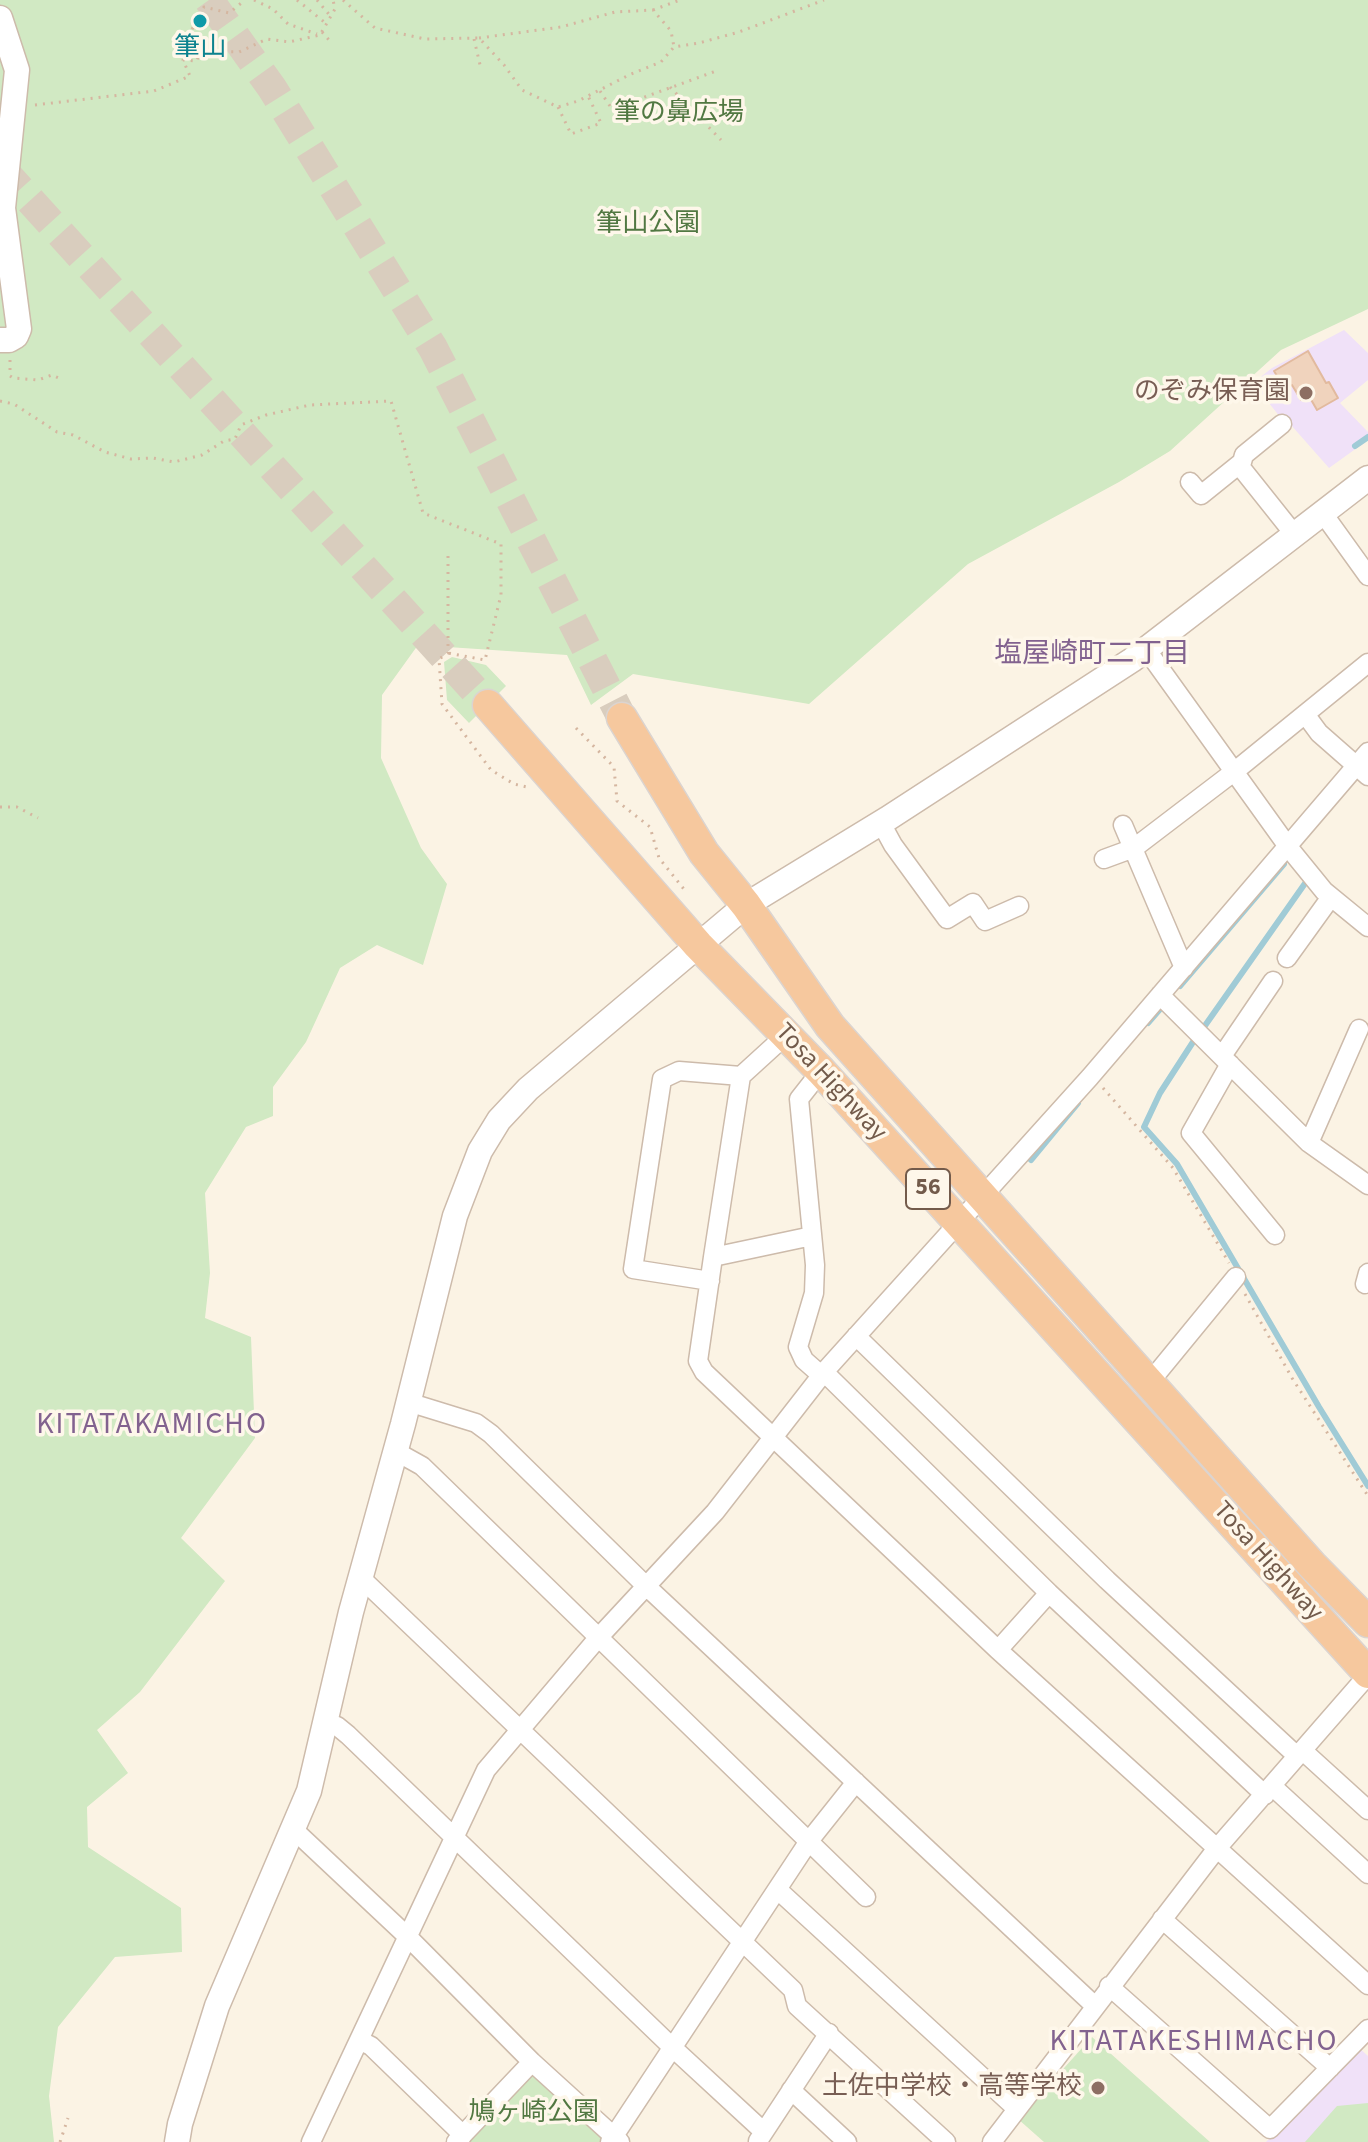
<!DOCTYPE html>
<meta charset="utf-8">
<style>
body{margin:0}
canvas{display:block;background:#fbf3e4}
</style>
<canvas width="1368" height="2142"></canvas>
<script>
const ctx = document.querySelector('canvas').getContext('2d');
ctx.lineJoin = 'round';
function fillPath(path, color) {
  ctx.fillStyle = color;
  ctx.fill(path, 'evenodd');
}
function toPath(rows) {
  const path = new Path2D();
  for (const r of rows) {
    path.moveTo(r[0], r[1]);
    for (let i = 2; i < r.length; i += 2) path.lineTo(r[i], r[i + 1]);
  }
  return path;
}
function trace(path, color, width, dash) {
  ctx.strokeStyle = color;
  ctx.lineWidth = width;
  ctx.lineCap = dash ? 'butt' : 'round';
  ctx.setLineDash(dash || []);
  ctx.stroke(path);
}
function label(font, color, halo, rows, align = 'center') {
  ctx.font = font + ' "Source Sans 3","Noto Sans JP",sans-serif';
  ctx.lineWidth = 7;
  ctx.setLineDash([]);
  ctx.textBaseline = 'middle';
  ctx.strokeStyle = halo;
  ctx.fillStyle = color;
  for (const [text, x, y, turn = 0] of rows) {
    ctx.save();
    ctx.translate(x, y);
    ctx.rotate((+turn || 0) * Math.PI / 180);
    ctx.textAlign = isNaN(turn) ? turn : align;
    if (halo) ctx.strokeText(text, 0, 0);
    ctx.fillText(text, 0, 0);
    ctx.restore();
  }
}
fillPath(toPath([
 [1344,330,1368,353,1368,380,1340,403,1368,432,1368,440,1329,468,1291,425,1288,427,1253,383,1272,368],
 [1357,2046,1368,2056,1368,2142,1266,2142]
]), '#f0e1f8');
fillPath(toPath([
 [0,0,1368,0,1368,309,1281,350,1170,451,1119,482,968,564,809,704,633,674,591,705,567,655,418,645,382,695,381,758,421,848,447,884,423,965,377,945,340,968,306,1042,273,1087,273,1116,246,1127,205,1193,210,1273,205,1318,251,1337,255,1438,181,1538,225,1581,140,1692,97,1730,128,1773,87,1807,88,1847,181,1908,182,1952,115,1957,58,2027,49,2096,54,2142,0,2142],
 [452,657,486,665,506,686,469,723,447,700,444,662],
 [1092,2037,1210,2142,1044,2142,1018,2119],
 [532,2074,605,2138,602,2142,465,2142],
 [1368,2103,1368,2142,1305,2142,1337,2106]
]), '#d1e9c3');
trace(toPath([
 [1355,446,1368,437],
 [1180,986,1284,864],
 [1148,1023,1161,1008],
 [1204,1027,1306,882],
 [1193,1042,1160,1093,1144,1127,1177,1164,1319,1407,1368,1486],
 [1031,1160,1078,1103]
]), '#a0cbd6', 6);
const building = toPath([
 [1308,351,1326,383,1329,382,1338,398,1317,410,1309,396,1301,400,1292,385,1278,393,1270,380,1277,376,1274,371,1308,351]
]);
fillPath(building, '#f0d3bd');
trace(building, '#e2ba9e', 2);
trace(toPath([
 [209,0,272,88,433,348,622,718],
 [0,167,488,705]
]), '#d9cdbe', 30, [30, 15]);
const minor = toPath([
 [1239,465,1294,534],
 [1190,482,1201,495,1242,462,1244,455,1282,424],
 [1322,512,1368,576],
 [1146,649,1289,848,1324,891,1368,927],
 [1305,714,1319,733,1368,776],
 [881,823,893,845,947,919,973,903,985,921,1019,906],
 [1123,825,1184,968],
 [1104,859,1134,848,1235,771,1368,663],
 [1287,958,1331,897],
 [1160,995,1309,1143,1368,1185],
 [1222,1056,1273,981],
 [1230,1064,1191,1133,1275,1235],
 [1309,1143,1359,1029],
 [812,1236,713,1257,698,1361,704,1372,998,1650,1368,1985],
 [713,1257,741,1076],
 [710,1281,633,1269,662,1079,679,1071,741,1076,786,1035],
 [1365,1284,1368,1273],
 [856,1336,1107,1580,1297,1756],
 [824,1372,1049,1593,1265,1795],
 [821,1375,804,1360,798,1347,814,1293,815,1265,799,1099,821,1071],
 [1149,1383,1236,1277],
 [408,1402,476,1423,491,1434,645,1585,1095,2006],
 [395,1451,422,1466,866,1897],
 [360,1577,793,1990,797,2006,946,2142],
 [998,1650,1049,1593],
 [325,1722,337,1726,348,1735,673,2048,764,2132],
 [1302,1750,1368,1810],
 [1272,1786,1368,1874],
 [293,1829,408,1937,532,2062,620,2142],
 [778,1890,1017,2109],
 [1162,1919,1330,2068],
 [1109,1986,1270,2129,1368,2029],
 [359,2040,371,2046,463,2135],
 [791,2090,847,2142],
 [758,2141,829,2033],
 [311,2142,486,1770,598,1638,715,1512,824,1372,1090,1077,1368,752],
 [456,2142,532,2062],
 [610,2142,809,1841,856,1782],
 [992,2142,1218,1847,1368,1675]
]);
const tertiary = toPath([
 [0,18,17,70,3,208,19,329,16,336,9,340,0,340],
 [177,2142,180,2124,217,2006,309,1791,351,1612,403,1424,455,1216,480,1151,499,1120,528,1089,746,905,887,819,1132,660,1368,478]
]);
const trunk = toPath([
 [488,705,698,945,821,1071,1368,1673],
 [622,718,704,853,746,905,830,1026,1312,1565,1368,1622]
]);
trace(minor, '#cdbbab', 21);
trace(tertiary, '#cdbbab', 27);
trace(trunk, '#dbd4d0', 33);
trace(toPath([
 [254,0,273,9,288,24,317,34],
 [297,0,328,25],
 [317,0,332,18],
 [343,0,375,28,425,39,479,38,504,65,522,90,558,107,578,101,631,74,661,62,674,47,699,43,739,32,824,0],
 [653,10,680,0],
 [322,32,329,40],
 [479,38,561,27,615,12,653,10,671,31,674,47],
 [474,39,481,69],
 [200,51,191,31,204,7,229,13,245,0],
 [670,87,721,140],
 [600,91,612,109,716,71],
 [35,105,154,91,190,76,183,60,197,61,200,51,239,52,267,39,289,42,320,35,335,9,333,0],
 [558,107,571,134,601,123,588,96],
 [10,360,10,376,13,378,38,380,52,375,61,379],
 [0,401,14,404,57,432,73,435,105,452,131,459,153,458,174,462,202,455,224,441,235,439,241,425,266,415,310,405,391,401,423,513,501,544,501,595,485,660,448,653],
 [448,556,448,653,439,659,442,704,491,770,514,784,527,787],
 [576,728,614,767,617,801,650,827,659,858,687,893],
 [0,807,17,807,38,818],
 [1103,1088,1173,1168,1229,1263],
 [1245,1294,1292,1378,1368,1496],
 [60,2142,68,2118]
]), '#d5b6a0', 3, [2, 6]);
trace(minor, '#fff', 18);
trace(tertiary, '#fff', 24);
trace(trunk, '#f6c89e', 30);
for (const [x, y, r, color] of [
 [200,21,8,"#0f9aa8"],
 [1306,393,8,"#8d6e63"],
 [1098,2088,8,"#8d6e63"]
]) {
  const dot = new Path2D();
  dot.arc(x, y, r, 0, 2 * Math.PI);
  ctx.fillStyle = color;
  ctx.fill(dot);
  trace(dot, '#fef7ea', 3);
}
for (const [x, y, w] of [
 [928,1189,44]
]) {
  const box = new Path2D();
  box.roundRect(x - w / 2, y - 20, w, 40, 6);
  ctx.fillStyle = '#fef7ea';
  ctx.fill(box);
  trace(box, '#735b4b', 2);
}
label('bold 24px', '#735b4b', null, [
 ["56",928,1189]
]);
label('26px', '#0d838f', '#fef7ea', [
 ["筆山",200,49]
]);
label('26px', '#517842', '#fef7ea', [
 ["筆の鼻広場",679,114],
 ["筆山公園",648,225],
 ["鳩ヶ崎公園",534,2114]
]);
label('26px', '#785e54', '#fef7ea', [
 ["のぞみ保育園",1290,393],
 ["土佐中学校・高等学校",1082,2088]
], 'right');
label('26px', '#735b4b', '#fef7ea', [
 ["Tosa Highway",830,1083,47],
 ["Tosa Highway",1267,1562,48]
]);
label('28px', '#82628f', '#fef7ea', [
 ["塩屋崎町二丁目",1092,656]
]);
ctx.letterSpacing = '2px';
label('30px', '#82628f', '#fef7ea', [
 ["KITATAKAMICHO",152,1426],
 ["KITATAKESHIMACHO",1194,2043]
]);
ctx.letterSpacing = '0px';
</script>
